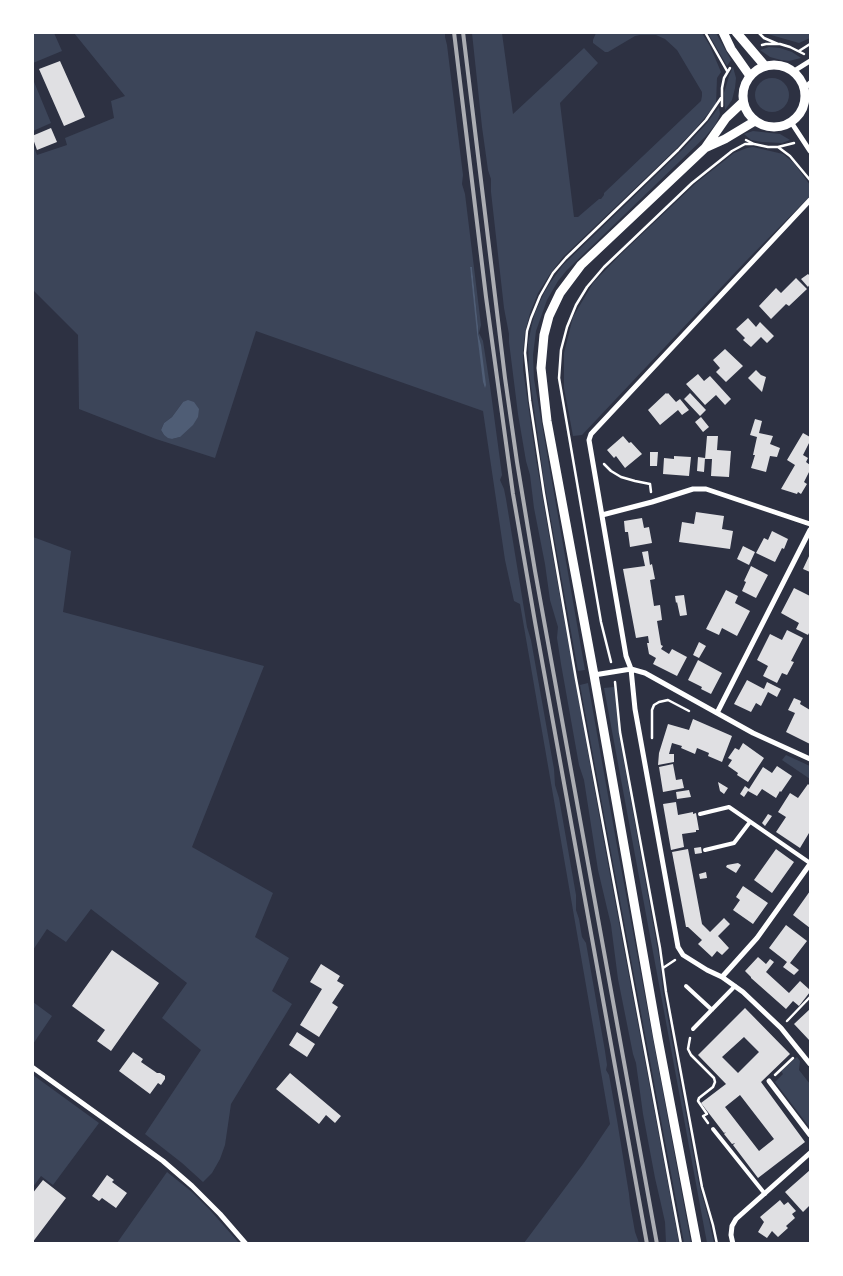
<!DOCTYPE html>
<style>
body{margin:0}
#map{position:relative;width:843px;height:1276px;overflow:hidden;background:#2d3142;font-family:"DM Sans",sans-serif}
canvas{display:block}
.frame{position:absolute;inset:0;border:34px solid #fff;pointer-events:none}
</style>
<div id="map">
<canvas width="843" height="1276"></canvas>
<div class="frame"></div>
</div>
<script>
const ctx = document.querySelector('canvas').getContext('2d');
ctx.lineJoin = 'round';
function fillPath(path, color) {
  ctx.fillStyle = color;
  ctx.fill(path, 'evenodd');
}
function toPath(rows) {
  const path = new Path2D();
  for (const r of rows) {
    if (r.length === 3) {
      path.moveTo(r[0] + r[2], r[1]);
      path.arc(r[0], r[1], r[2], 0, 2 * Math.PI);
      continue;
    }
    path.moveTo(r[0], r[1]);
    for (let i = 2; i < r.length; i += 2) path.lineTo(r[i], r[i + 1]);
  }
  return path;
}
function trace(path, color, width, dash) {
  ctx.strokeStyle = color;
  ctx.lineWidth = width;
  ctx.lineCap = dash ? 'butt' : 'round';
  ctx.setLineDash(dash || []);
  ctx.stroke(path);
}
fillPath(toPath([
 [33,32,54,33,62,51,33,63],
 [74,33,445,33,445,37,447,45,463,175,462,184,465,194,481,325,479,333,483,341,490,386,502,475,500,480,504,489,506,499,527,627,531,640,554,769,555,785,559,798,576,895,576,910,579,919,582,937,586,943,605,1051,607,1065,606,1070,609,1075,617,1120,629,1194,630,1204,635,1232,639,1243,524,1243,583,1164,610,1124,520,604,514,601,505,560,483,411,256,331,215,458,156,439,79,409,78,335,33,290,32,142,37,155,67,145,65,138,114,118,111,101,125,96],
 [470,267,472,267,478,326,478,333,480,341,484,387],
 [183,402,180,437,172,439,164,435,161,430,164,423,172,417],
 [472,33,502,33,513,114,584,48,598,63,560,103,574,217,578,217,599,199,601,199,604,195,604,193,701,101,702,96,702,92,677,50,665,39,656,35,640,35,635,36,608,52,605,52,593,43,593,40,596,33,702,33,710,46,721,72,717,78,716,104,697,127,677,148,563,257,550,274,538,293,530,313,525,332,523,351,523,369,536,459,550,541,605,848,679,1243,666,1243,665,1222,661,1204,655,1178,643,1114,636,1063,633,1054,618,979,611,925,598,870,584,780,579,765,561,664,557,638,558,627,550,600,545,564,534,508,530,475,526,461,518,414,509,342,509,334,504,308,491,192,491,179,488,170,482,127],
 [708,33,716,33,731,60,727,66],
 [764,33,810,33,810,38,799,43],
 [769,47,780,48,792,52,801,58,789,61,781,60,770,57,760,50],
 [733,67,736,78,735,88,732,100,725,110,724,93,729,76],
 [32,77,51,123,33,131,32,131],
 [772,95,17],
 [719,107,720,114,718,119,715,125,705,137,567,270,558,281,547,300,536,331,533,355,534,379,585,670,578,671,544,481,529,372,528,343,532,324,535,313,544,293,550,283,563,265,681,151,707,123],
 [753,131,780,134,790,140,782,143,762,142,751,140,744,134],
 [753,147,783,154,794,163,810,185,810,196,746,261,582,435,573,436,564,388,564,353,573,317,593,283,620,255,696,183,734,153,747,148],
 [33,537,71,551,63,612,264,666,192,847,273,893,255,937,289,958,272,991,292,1004,231,1104,225,1145,220,1159,212,1173,203,1182,182,1163,145,1134,201,1050,162,1018,187,983,91,909,66,942,47,929,33,950],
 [588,683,617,846,691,1243,684,1243,610,847,580,685],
 [614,687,619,735,660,962,663,992,699,1184,709,1220,714,1243,707,1243,604,688],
 [786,755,810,766,810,779,782,760],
 [33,1002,52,1016,33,1044],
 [797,1057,800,1061,799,1070,810,1084,810,1128,775,1082,783,1074,781,1071],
 [33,1075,99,1123,53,1185,41,1176,33,1187],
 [167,1172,192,1192,210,1210,239,1243,117,1243]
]), '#3c4559');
fillPath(toPath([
 [470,267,472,267,478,326,478,333,481,345,486,385,485,388,483,382,477,333],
 [188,400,194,402,199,409,198,417,193,425,180,437,172,439,168,438,164,435,161,430,164,423,172,417,183,402]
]), '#4f5d75');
fillPath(toPath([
 [60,61,85,117,64,126,39,69],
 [51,128,57,142,37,150,32,136],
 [808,274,810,276,810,284,808,287,801,279],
 [796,278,807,289,789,306,786,304,771,319,759,306,776,288,781,293],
 [748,318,756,327,760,322,774,336,767,343,761,337,751,347,743,340,745,338,736,329],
 [725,349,743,366,726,382,716,372,720,368,713,360],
 [756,370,761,375,766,377,762,392,748,378],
 [698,374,704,381,710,376,731,399,725,405,716,395,705,405,686,384],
 [666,393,667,394,668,393,676,402,680,399,689,410,682,415,678,410,660,425,648,410],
 [690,393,706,410,700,416,684,399],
 [701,417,709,427,703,432,695,422],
 [755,419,762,421,759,433,773,436,770,444,780,448,777,457,770,456,766,472,751,468,755,455,753,455,757,437,750,435],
 [803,433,810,437,810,441,803,455,808,458,806,462,810,465,810,470,804,482,807,484,801,494,798,492,797,494,781,489,795,465,787,460],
 [623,436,629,443,631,442,642,454,625,468,616,456,614,458,607,450],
 [707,436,718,436,717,450,731,451,729,477,711,476,712,459,705,459],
 [650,452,658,452,657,466,650,466],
 [674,456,691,457,689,476,663,474,664,458,674,459],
 [698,457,705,458,704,472,697,471],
 [696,512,724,516,722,529,733,531,730,549,679,542,682,522,694,524],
 [642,518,644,528,649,527,652,543,630,547,628,532,625,532,624,521],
 [772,531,788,539,784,549,782,548,775,562,756,553,764,538,768,540],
 [743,546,755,552,749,565,737,559],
 [648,551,650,565,652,564,655,579,650,580,654,606,660,605,662,620,657,621,661,645,663,646,661,649,669,654,672,649,687,657,677,676,653,664,656,658,649,654,647,643,649,643,648,636,636,638,623,569,645,566,642,552],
 [810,554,810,572,803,569],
 [751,566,768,575,756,598,742,591,746,582,744,581],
 [794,588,810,596,810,624,809,627,810,628,810,631,808,635,796,629,799,623,781,613],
 [726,590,738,596,735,603,750,611,737,636,722,628,719,635,706,629],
 [684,595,687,615,680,616,677,602,676,603,675,596],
 [787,630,803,638,791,661,794,662,787,675,782,673,777,683,763,676,768,666,757,660,770,634,782,640],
 [699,642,706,646,699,658,693,655],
 [698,660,722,673,711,694,701,689,702,687,688,680],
 [747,680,764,689,767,682,781,689,777,697,768,692,761,706,756,703,751,712,734,704],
 [794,698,801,701,800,704,810,710,810,744,786,732,795,713,788,710],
 [693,719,732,736,722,762,708,756,709,753,697,748,695,754,681,748,682,746,672,743,669,754,674,754,674,762,658,765,659,753,668,724,689,730],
 [743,743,764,758,748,782,737,775,738,773,728,766,732,760,728,758,735,748,739,750],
 [673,764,676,780,682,779,684,788,663,792,659,767],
 [777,766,792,776,781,792,780,791,776,798,762,789,757,796,748,791,744,797,740,794,745,786,749,789,763,767,772,773],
 [718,782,728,788,724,794,720,791],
 [808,784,810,786,810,834,809,833,800,848,776,832,786,817,778,812,790,793,798,798],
 [689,790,691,797,677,799,676,792],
 [676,802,678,815,693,812,693,814,696,813,699,830,696,830,696,832,682,834,684,847,671,850,663,804],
 [768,814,772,816,765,826,762,823],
 [701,847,702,853,695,854,694,848],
 [688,849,702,924,710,932,724,918,730,924,718,936,729,948,722,955,717,951,712,957,698,944,702,940,688,927,686,927,672,852],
 [776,849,794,862,772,893,754,880],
 [738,863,741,865,736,873,726,867,727,865],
 [706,872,707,878,700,879,699,874],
 [743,886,768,903,753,924,733,910,740,900,736,897],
 [810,891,810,928,793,915],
 [786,925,807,941,790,963,799,970,794,975,783,967,787,962,769,948],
 [112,950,159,983,111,1051,97,1041,105,1030,72,1006],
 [758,957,766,964,770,959,774,962,766,972,789,993,800,981,810,990,810,992,799,1006,793,1001,786,1009,751,978,751,977,745,971],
 [321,964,340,976,337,981,344,985,332,1003,338,1007,319,1037,300,1025,322,989,310,982],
 [745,1008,790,1054,761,1082,805,1142,758,1178,733,1145,735,1143,732,1144,724,1134,726,1132,724,1133,701,1103,726,1084,698,1055],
 [744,1037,759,1052,738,1073,722,1057],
 [740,1095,774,1139,759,1151,725,1107],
 [810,1009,810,1041,794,1024],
 [297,1032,315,1044,307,1057,289,1045],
 [133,1052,143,1059,141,1062,157,1073,160,1073,165,1076,165,1079,161,1085,158,1083,150,1094,119,1071],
 [290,1073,341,1116,335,1123,326,1115,319,1124,276,1089],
 [810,1170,810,1205,803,1212,785,1192],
 [107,1175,114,1180,112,1182,127,1193,116,1208,102,1198,99,1201,92,1196],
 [43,1180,66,1198,32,1243,32,1194],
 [780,1200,784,1205,788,1202,796,1211,792,1214,795,1218,786,1226,788,1228,778,1237,772,1231,767,1238,758,1232,764,1222,760,1217]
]), '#e0e0e3');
trace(toPath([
 [705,32,727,71],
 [758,32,764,38,778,44],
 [762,45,766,44,780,44,790,47,804,54],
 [799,51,810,44],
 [722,106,722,88,724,78,730,68],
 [746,140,754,144,768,147,778,147,794,143],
 [778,147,790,156,810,180],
 [604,464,611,471,621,477,635,481,650,484,651,492],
 [611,662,601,622,559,378,561,350,567,327,576,305,587,287,604,267,692,183,732,151,745,144,754,144],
 [615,682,620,732,660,948,666,992,702,1187,713,1225,717,1244],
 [652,738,652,710,654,705,659,702,668,700,689,711],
 [663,968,675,960],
 [787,1021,810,997],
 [690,1038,688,1049,691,1055,714,1078,715,1082,713,1087,699,1098,698,1101,707,1114,703,1116,708,1123],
 [775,1075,793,1058],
 [681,1244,576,679,544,494,530,401,525,353,527,331,531,318,540,296,553,273,566,258,678,150,706,120,721,98]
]), '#fff', 2.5);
trace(toPath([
 [700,814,729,807,810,863],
 [705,850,734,843,750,822],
 [686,986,712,1010],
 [693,1029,735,986],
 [713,1129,765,1194]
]), '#fff', 4);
trace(toPath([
 [794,71,810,61],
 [804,89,810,83],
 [791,122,810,151],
 [810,200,591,434,589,440,626,656,631,669,635,709,678,947,683,955,707,970,722,977,743,992,781,1028,810,1064],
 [602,515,652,502,693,489,706,489,810,524],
 [594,675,631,669,645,673,753,733,810,759],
 [717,713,810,530],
 [722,977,757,938,810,864],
 [32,1067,163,1161,192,1186,220,1214,246,1244],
 [769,1081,810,1135],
 [733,1244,731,1235,732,1226,736,1219,810,1153]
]), '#fff', 5);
trace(toPath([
 [723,32,731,49,750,76],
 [736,32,765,66],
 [774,96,31],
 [705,148,725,139,755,121],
 [697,1244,658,1039,594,675,547,421,541,368,544,335,549,316,560,293,581,265,705,148,726,118,743,102]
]), '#fff', 9);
trace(toPath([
 [454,32,486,297,513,494,535,622,647,1244],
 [463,32,505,378,517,462,535,571,657,1244]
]), '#abadb3', 4);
</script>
